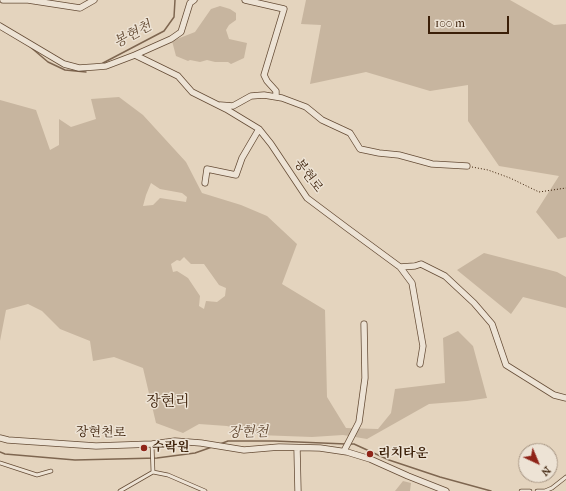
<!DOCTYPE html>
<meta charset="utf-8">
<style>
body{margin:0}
#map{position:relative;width:566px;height:491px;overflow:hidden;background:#e4d4be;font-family:"IM FELL French Canon",serif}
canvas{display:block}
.north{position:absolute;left:518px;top:443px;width:40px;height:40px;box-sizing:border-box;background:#ede3d5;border:1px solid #a69583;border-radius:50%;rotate:136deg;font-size:11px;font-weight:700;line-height:16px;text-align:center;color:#3b1f08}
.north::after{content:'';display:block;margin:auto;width:14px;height:18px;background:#8f2418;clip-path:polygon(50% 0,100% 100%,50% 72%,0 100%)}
.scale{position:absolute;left:428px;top:16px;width:81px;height:18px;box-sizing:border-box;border:2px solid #3b1f08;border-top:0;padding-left:5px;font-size:12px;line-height:14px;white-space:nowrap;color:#3b1f08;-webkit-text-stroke:3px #ede3d5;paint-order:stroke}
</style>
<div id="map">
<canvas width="566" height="491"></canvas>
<div class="north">N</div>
<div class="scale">100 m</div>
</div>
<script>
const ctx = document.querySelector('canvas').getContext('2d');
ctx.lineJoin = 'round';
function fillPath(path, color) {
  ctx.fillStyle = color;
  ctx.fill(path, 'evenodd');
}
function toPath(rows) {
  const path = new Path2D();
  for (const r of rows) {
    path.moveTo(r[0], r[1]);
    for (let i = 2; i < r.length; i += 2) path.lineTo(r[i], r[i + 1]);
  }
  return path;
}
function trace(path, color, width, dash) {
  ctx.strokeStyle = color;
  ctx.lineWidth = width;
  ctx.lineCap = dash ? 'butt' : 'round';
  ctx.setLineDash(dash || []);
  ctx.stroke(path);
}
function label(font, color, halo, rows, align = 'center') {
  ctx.font = font + ' "IM FELL French Canon","Noto Serif KR",serif';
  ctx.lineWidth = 3;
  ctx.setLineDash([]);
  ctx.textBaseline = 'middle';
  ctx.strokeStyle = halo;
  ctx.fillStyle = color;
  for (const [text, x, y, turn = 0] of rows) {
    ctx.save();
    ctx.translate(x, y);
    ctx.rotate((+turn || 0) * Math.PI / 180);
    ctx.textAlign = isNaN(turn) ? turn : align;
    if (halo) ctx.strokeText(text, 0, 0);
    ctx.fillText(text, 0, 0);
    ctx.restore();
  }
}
fillPath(toPath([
 [306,0,510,0,554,25,566,24,566,237,558,239,536,212,559,176,499,166,468,121,468,85,430,91,366,72,310,84,321,25,301,24],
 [220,6,230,9,236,13,236,20,229,25,226,30,229,39,247,43,244,58,231,64,228,62,215,62,207,60,200,62,190,60,188,61,176,56,172,41,195,32,211,9],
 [119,97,143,115,186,162,202,193,241,205,267,216,297,244,282,284,325,310,327,397,346,428,378,429,391,413,395,389,445,383,443,338,458,331,473,346,487,398,467,401,429,404,367,439,343,435,312,437,258,435,227,426,199,424,183,433,156,423,143,368,114,357,93,361,90,341,60,329,42,311,28,304,6,310,0,341,0,100,36,110,50,150,59,145,59,119,71,127,96,119,91,99],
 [151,183,160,189,182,193,187,197,186,202,160,198,153,205,143,206,146,195],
 [184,257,191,264,204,264,219,285,226,288,225,296,217,302,206,301,204,309,199,306,200,296,188,278,177,271,173,272,171,264,177,260,180,261],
 [484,253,557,272,566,277,566,308,523,297,511,314,457,270],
 [403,481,411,483,410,491,395,491]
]), '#c7b59f');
trace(toPath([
 [28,45,48,62,65,70,86,72],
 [103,63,164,31,174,17,175,0],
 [220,444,228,441,274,441,346,444],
 [349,444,354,444,389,460,440,477,491,491],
 [0,452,5,454,75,460,157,458,195,453,212,447]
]), '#7e6650', 1.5);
const service = toPath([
 [152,444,153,472,168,475,205,491],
 [0,463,37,475,51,471],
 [120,491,153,472],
 [521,491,530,491],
 [537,491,545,491,552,488,566,477]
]);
const minor = toPath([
 [3,0,28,0,80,8,94,0],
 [245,0,284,9,264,75,267,81,276,91,276,97],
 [0,26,64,64,79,68,94,67,106,66,135,55,178,76,192,92,226,109,259,129,271,144,307,198,347,228,400,267,415,266,421,264,445,276,474,303,492,324,506,365,554,395,566,398],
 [135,55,171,39,181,32,190,3,194,0],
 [220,105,233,106,251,96,264,95,282,98,306,107,322,120,350,133,360,149,379,153,399,155,432,164,467,166],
 [205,183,207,169,236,175,242,158,259,129],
 [400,267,412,283,423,346,420,364],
 [0,438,8,440,96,446,152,444,175,441,201,443,244,450,279,447,320,448,347,452,370,459,408,476,446,491],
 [297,448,298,491],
 [344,451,359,422,365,378,364,324]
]);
trace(service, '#654c36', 4.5);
trace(minor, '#654c36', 7);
trace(toPath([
 [472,167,488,170,510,178,539,192,566,188]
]), '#3b1f08', 1, [1, 2]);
trace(service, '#ede3d5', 3);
trace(minor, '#ede3d5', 5.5);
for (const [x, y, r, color] of [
 [144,448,4,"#8f2418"],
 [370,454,4,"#8f2418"]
]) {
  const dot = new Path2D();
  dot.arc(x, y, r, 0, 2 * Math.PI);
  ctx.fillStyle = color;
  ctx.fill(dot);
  trace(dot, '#ede3d5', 1.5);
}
label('13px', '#3b1f08', '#ede3d5', [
 ["봉현로",308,176,53],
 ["장현천로",101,433,1]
]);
label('bold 13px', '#3b1f08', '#ede3d5', [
 ["수락원",152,448],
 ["리치타운",378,454]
], 'left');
label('italic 14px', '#624932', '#ede3d5', [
 ["봉현천",133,35,-28],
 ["장현천",248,433,-1]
]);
label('15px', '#3b1f08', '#ede3d5', [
 ["장현리",168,402]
]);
</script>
